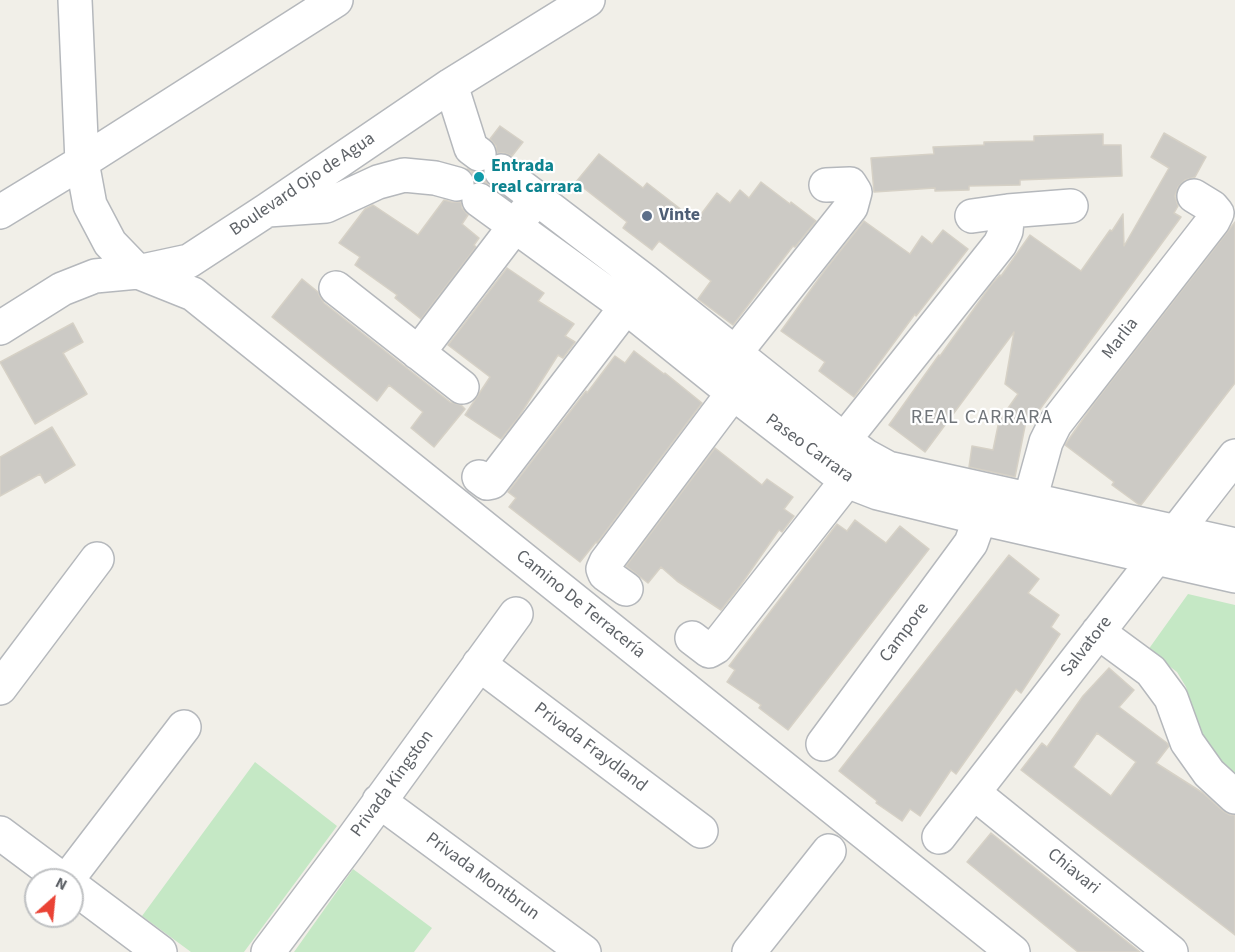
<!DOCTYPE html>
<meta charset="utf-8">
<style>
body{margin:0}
#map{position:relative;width:1235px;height:952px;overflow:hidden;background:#f1efe8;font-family:"Source Sans 3",sans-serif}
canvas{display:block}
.north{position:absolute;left:24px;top:868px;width:60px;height:60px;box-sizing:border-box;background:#fff;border:2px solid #bfc1c3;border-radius:50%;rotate:27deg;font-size:16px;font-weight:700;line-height:24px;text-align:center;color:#5f6368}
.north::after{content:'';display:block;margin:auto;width:21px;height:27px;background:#ea4335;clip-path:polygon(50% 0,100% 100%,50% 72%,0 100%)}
</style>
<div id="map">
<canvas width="1235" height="952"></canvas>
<div class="north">N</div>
</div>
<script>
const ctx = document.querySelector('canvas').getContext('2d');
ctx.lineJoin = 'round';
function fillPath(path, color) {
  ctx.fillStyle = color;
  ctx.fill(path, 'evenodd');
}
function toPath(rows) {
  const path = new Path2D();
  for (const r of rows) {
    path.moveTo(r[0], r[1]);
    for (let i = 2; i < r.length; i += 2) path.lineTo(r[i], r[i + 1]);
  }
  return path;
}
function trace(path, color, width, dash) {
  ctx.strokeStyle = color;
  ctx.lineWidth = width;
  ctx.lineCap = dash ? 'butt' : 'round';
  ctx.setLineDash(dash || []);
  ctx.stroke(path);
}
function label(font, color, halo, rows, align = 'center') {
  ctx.font = font + ' "Source Sans 3",sans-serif';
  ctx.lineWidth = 4.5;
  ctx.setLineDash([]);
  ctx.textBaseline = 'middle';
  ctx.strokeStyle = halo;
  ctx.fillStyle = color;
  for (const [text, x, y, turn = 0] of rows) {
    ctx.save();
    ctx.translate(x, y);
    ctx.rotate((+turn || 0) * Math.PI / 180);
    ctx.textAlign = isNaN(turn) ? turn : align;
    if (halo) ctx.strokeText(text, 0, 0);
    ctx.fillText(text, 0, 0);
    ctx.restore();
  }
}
fillPath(toPath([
 [1188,594,1235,605,1235,776,1207,747,1196,723,1186,687,1177,672,1148,650],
 [255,762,337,826,244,952,191,952,142,916],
 [353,869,432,928,414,952,294,952]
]), '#c5e8c5');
const building = toPath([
 [500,126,523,142,512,156,504,153,497,153,496,146,490,139,500,126],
 [1164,133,1206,157,1195,177,1185,180,1178,187,1175,196,1178,206,1174,213,1181,217,1032,420,1027,416,1015,477,969,467,972,446,993,450,999,421,1018,394,1005,384,1014,332,925,452,889,425,939,355,940,356,991,285,1000,275,1001,276,1030,235,1081,271,1110,230,1112,231,1123,214,1124,246,1169,168,1151,157,1164,133],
 [1103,134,1103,145,1121,145,1122,176,1020,180,1020,185,969,186,969,190,935,191,935,188,874,192,871,158,934,154,933,147,984,145,984,142,1034,141,1034,136,1103,134],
 [599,154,643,188,647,183,696,221,717,193,730,203,740,190,749,198,761,182,790,204,791,202,816,221,795,247,793,246,733,325,698,299,711,281,659,241,652,250,623,228,627,222,576,182,599,154],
 [467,169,476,172,483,172,484,179,488,184,482,181,475,182,475,179,471,171,467,169],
 [444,200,452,202,461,202,462,208,468,215,462,224,479,238,474,245,476,247,421,319,395,298,397,295,355,265,360,257,339,243,365,209,373,205,418,235,444,200],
 [864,221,910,254,922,236,932,244,943,230,968,249,916,316,915,314,854,397,819,371,825,362,781,331,825,270,864,221],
 [1235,222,1235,383,1141,505,1138,504,1112,485,1114,482,1065,445,1069,439,1095,402,1235,222],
 [507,268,544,293,538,301,574,324,565,336,575,342,563,358,558,355,518,418,501,439,465,415,490,377,448,345,507,268],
 [302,279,318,292,319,295,324,303,450,402,461,405,465,409,434,447,411,428,423,412,389,385,377,401,272,317,302,279],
 [73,323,83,342,63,353,87,394,35,424,0,362,73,323],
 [634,351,664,374,665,373,702,403,597,543,596,542,580,562,509,507,516,498,508,492,586,391,587,393,615,356,625,363,634,351],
 [52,427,75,465,45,483,40,474,0,496,0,457,52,427],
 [715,448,762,485,767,479,793,497,784,509,794,516,782,532,779,530,740,586,721,610,677,581,661,567,648,583,626,566,715,448],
 [855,520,886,543,900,526,929,549,788,730,759,708,761,705,727,682,735,670,729,666,837,524,847,531,855,520],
 [1009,555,1039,579,1028,593,1059,615,1051,627,1060,634,1021,693,1016,689,956,774,951,770,920,816,910,809,902,821,876,803,877,801,839,771,1009,555],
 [1109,668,1134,690,1119,707,1167,743,1169,746,1156,763,1203,793,1223,811,1230,815,1235,815,1235,935,1021,770,1042,743,1047,747,1083,696,1109,668],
 [1097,733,1136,762,1111,796,1073,767,1097,733],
 [991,833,1140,952,1078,952,967,862,991,833]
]);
fillPath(building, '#cccac5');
trace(building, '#d6d1c6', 1.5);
const minor = toPath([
 [75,0,82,162,90,205,110,243,138,272,193,294,1013,952],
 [451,85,471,148,479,154],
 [501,171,645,281,844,440,866,456,888,468,1235,545],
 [479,200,626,307,733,393,847,481,878,493,980,518,1235,576],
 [268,210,326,206,378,182,404,175,435,178,457,184],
 [0,212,82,162,336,0],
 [972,216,1008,211,1071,206],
 [336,288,462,387],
 [0,328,62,289,95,276,138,272,189,261,267,210,451,85,588,0],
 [418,353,528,209],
 [735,353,851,207,855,192,850,184,826,185],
 [844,440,1000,244,1006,231,1008,211],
 [479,477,487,483,492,482,626,307],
 [1030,500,1046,442,1055,424,1213,221,1217,213,1212,207,1194,196],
 [626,589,605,574,603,569,606,562,733,393],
 [1098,632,1151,671,1171,698,1187,742,1209,773,1235,797],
 [692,638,709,651,716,647,859,465],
 [479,664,701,831],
 [0,688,97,559],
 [823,744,971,543,980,518],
 [974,793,1171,952],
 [379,801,584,952],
 [0,833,63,880],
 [939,837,1235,456],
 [67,880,184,727],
 [72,886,160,952],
 [268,952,349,844,516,614],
 [749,952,829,851]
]);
trace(minor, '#b5b8bc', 36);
trace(minor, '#fff', 33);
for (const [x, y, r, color] of [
 [479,177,6,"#0f9aa8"],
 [647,216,6,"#5c6f8a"]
]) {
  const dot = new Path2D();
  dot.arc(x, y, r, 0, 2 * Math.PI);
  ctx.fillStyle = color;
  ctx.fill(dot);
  trace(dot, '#fff', 2);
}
label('bold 18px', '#0d838f', '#fff', [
 ["Entrada",491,167],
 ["real carrara",491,188]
], 'left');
label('18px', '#5f6368', '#fff', [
 ["Boulevard Ojo de Agua",303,185,-34],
 ["Marlia",1121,339,-52],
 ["Paseo Carrara",809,449,36],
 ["Camino De Terracería",580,605,39],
 ["Campore",905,633,-53],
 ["Salvatore",1087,647,-52],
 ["Privada Fraydland",590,748,37],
 ["Privada Kingston",393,784,-54],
 ["Chiavari",1073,872,39],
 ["Privada Montbrun",482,877,36]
]);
label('bold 18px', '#4e5e75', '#fff', [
 ["Vinte",659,216]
], 'left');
ctx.letterSpacing = '1.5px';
label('20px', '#70757a', '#fff', [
 ["REAL CARRARA",982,419]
]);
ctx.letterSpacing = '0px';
</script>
